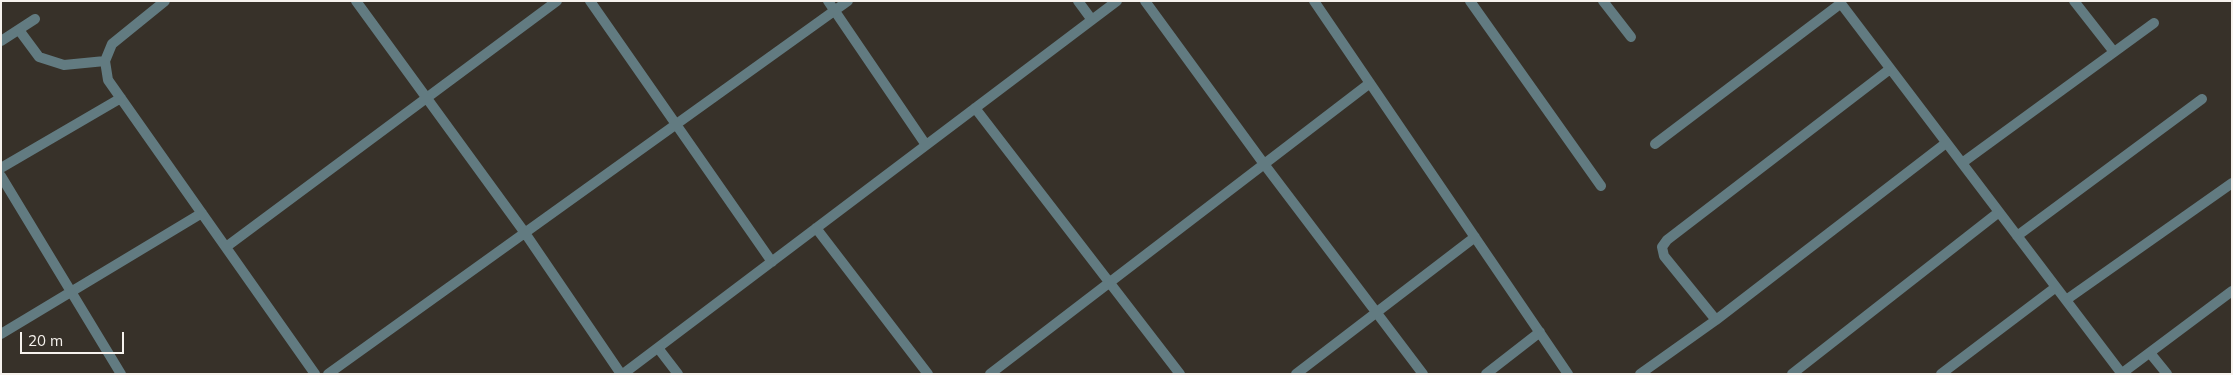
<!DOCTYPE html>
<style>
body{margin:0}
#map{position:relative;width:2233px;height:375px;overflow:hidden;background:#373129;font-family:Mulish,sans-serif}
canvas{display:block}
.frame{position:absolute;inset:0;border:2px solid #f6f2ed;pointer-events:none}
.scale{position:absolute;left:20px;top:332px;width:104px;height:22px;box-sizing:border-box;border:2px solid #f6f2ed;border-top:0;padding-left:6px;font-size:15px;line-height:18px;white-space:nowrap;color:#f6f2ed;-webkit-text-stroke:4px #373129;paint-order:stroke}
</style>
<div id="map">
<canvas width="2233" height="375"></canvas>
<div class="frame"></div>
<div class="scale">20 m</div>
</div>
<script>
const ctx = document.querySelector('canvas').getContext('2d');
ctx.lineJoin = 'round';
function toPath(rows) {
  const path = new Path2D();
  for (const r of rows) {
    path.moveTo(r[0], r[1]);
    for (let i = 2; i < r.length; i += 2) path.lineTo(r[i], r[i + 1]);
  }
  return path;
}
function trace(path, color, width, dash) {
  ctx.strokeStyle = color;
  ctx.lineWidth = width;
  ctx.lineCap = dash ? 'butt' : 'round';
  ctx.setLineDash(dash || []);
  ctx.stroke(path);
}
trace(toPath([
 [165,1,112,44,105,61,108,80,315,374],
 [356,1,525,233,621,374],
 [590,1,772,262],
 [828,1,926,145],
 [1078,1,1092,20],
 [1145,1,1264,164,1423,374],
 [1314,1,1568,374],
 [1470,1,1601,186],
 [1603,1,1631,37],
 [1839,1,2122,374],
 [2074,1,2114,52],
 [19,30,39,57,64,65,105,61],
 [1,41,35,19],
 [975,108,1180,374],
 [1655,144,1840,4],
 [1962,163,2154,23],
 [1,168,121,98],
 [1,176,121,374],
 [816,228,928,374],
 [2017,236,2202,99],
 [226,247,557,1],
 [2066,300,2232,183],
 [1716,320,1664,256,1662,247,1667,240,1890,69],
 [1,334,202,213],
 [658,348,678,374],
 [2150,353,2167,374],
 [328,374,848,1],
 [623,374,1117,1],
 [990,374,1370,83],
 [1296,374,1475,237],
 [1486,374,1540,332],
 [1640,374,1716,320,1946,143],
 [1792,374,1999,212],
 [1941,374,2056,287],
 [2121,374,2232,291]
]), '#627b81', 10);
</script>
